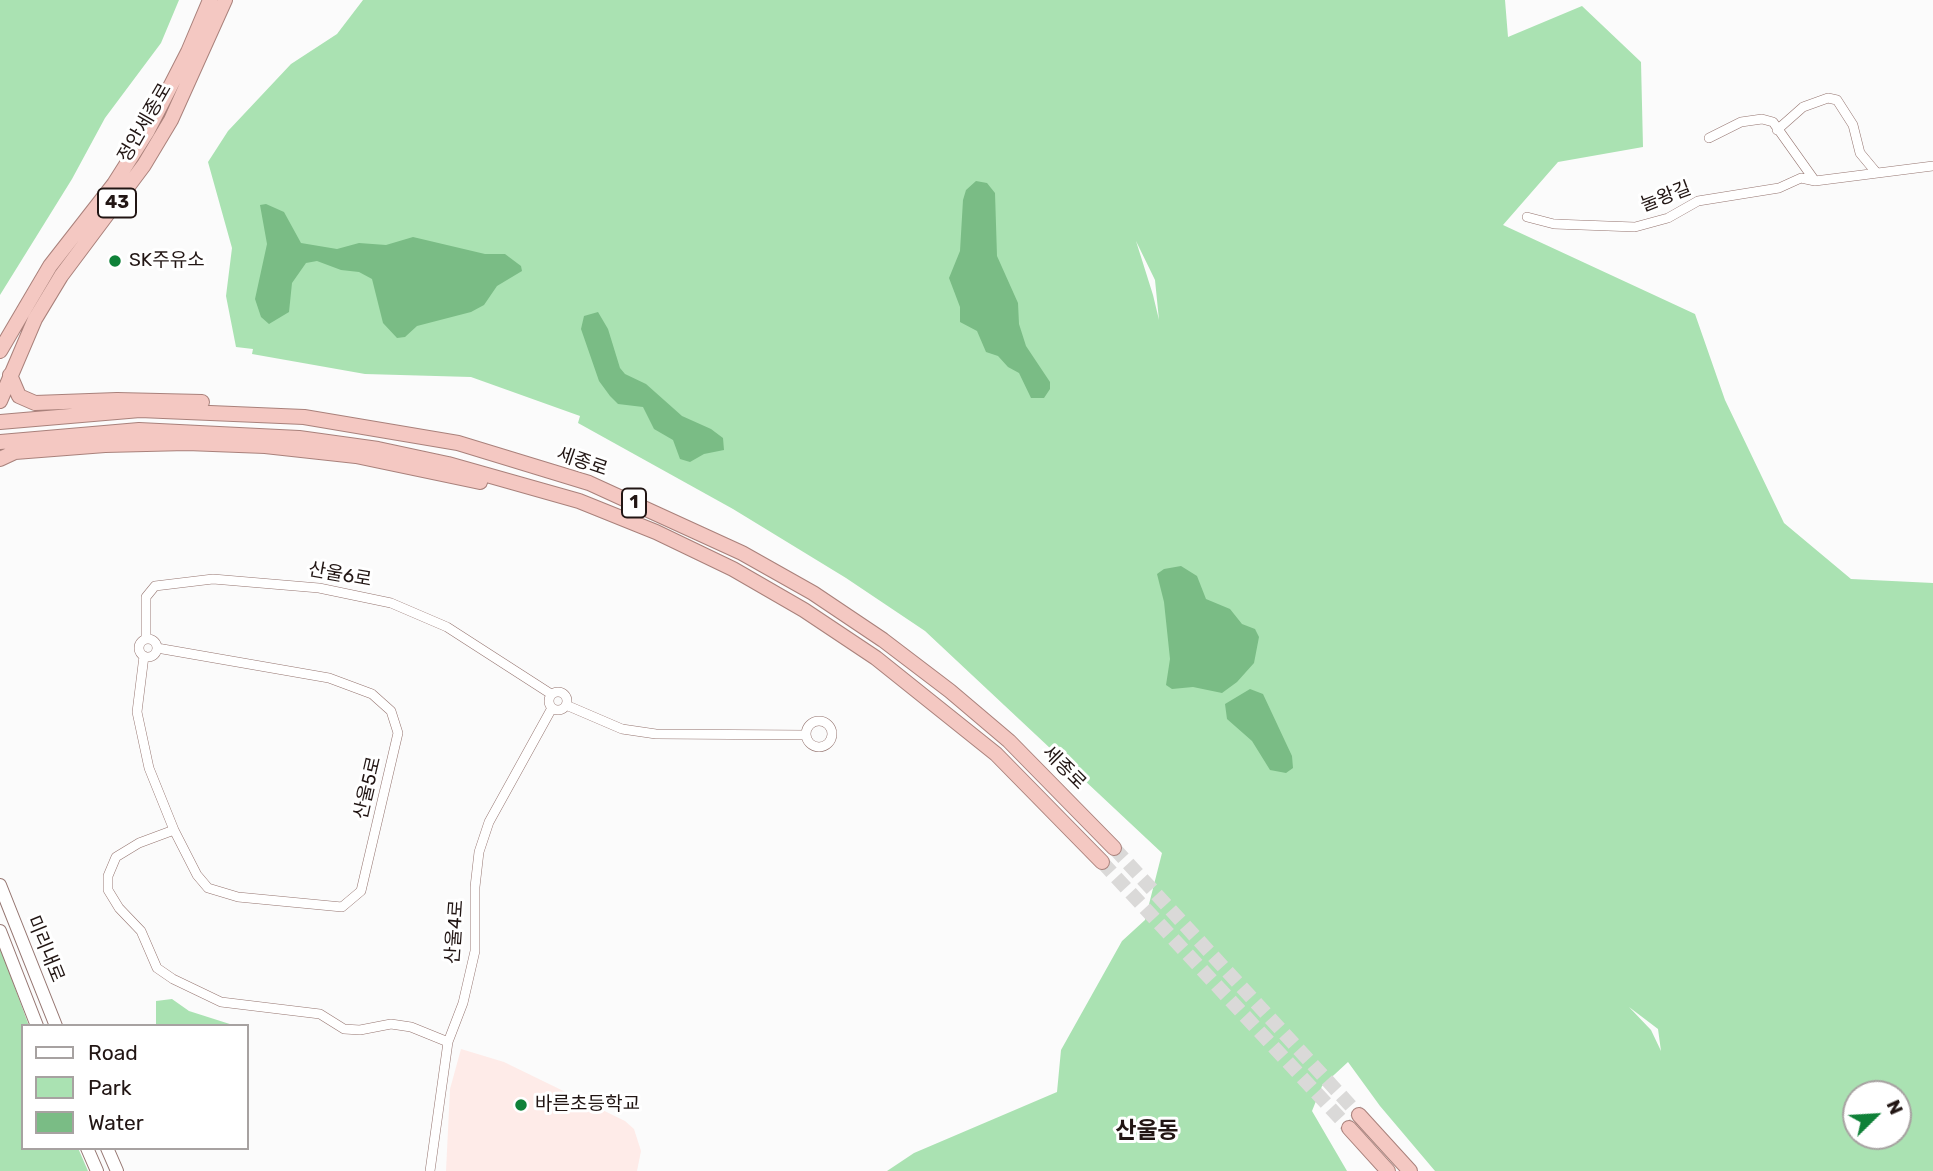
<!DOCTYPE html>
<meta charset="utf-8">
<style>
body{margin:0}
#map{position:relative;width:1933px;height:1171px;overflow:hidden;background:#fbfbfb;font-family:Rubik,sans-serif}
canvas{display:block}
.legend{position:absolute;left:21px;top:1024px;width:228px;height:126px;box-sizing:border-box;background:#fff;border:2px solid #a7a2a1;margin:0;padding:9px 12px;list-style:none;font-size:21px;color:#221614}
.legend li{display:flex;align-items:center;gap:14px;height:35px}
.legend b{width:35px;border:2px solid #a7a2a1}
.north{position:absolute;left:1842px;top:1080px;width:70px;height:70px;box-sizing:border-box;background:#fff;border:2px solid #a7a2a1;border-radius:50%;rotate:66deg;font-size:19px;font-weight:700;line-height:28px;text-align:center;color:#221614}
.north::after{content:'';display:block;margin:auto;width:24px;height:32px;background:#0f8138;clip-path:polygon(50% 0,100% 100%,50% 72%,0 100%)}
</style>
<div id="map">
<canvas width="1933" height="1171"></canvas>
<ul class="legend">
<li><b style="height:9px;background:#fff"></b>Road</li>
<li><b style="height:19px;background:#aae2b2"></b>Park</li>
<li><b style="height:19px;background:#7abc85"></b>Water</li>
</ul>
<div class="north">N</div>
</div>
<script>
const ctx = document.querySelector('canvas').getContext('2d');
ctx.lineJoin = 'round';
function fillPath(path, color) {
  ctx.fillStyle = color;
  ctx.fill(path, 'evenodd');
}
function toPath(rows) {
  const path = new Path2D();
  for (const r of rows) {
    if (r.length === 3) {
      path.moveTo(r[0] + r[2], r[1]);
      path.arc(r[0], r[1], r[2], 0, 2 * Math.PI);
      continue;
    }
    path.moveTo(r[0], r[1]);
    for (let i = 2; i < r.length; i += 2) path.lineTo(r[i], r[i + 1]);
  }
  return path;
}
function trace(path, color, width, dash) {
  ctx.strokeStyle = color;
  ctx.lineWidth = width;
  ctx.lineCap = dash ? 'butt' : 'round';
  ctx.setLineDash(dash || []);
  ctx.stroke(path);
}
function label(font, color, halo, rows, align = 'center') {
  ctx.font = font + ' Rubik,"Noto Sans KR",sans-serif';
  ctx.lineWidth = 6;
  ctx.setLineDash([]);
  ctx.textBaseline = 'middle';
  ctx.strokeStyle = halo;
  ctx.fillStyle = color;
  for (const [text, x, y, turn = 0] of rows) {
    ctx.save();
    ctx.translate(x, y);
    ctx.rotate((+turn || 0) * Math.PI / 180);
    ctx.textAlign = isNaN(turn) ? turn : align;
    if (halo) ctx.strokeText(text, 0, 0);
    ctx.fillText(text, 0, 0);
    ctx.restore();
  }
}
fillPath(toPath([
 [461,1049,504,1062,625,1121,634,1129,641,1151,637,1171,446,1171,450,1089]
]), '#feebe8');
fillPath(toPath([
 [0,0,179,0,161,43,105,118,72,179,0,295],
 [363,0,1505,0,1508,37,1582,6,1641,62,1643,147,1558,162,1503,225,1695,314,1725,400,1784,523,1851,579,1933,583,1933,1171,1435,1171,1380,1106,1348,1062,1322,1086,1312,1111,1347,1171,887,1171,914,1153,1057,1092,1061,1050,1122,941,1145,920,1162,853,925,631,846,578,733,509,578,423,580,416,471,377,365,374,252,354,253,349,236,347,226,296,232,248,208,162,228,131,291,64,337,34],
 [1136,241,1155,280,1159,320,1153,295],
 [1629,1007,1658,1029,1661,1051,1651,1030],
 [1856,1094,1898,1094,1898,1136,1856,1136],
 [0,947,29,1026,23,1026,23,1148,78,1148,88,1171,0,1171],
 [172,999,189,1011,236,1026,156,1026,156,1001]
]), '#aae2b2');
fillPath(toPath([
 [976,181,987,183,995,193,997,256,1018,303,1019,324,1026,346,1050,382,1050,389,1044,398,1031,398,1019,373,1008,367,998,356,986,352,977,331,960,322,960,307,949,278,960,251,963,200,966,190],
 [266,204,284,212,301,243,337,249,359,243,386,245,413,237,485,254,505,254,521,266,522,271,497,286,484,305,471,312,417,326,405,337,397,338,383,323,372,279,359,272,341,270,317,261,306,263,292,283,289,312,269,324,261,317,255,299,267,244,260,205],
 [598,312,608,329,620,368,625,374,646,384,682,416,711,429,723,438,724,450,704,454,690,462,680,459,673,440,654,429,643,407,618,404,610,396,599,381,581,329,584,316],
 [1181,566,1197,576,1206,599,1230,609,1242,624,1255,629,1259,637,1254,663,1237,682,1222,693,1193,687,1172,689,1166,685,1170,659,1164,602,1157,574,1164,569],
 [1250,689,1263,694,1292,756,1293,768,1286,773,1270,770,1252,741,1227,719,1225,704]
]), '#7abc85');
trace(toPath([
 [1114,848,1359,1115],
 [1102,862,1349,1128]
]), '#dad9d8', 14, [14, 7]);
const minor = toPath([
 [1777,130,1803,107,1828,98,1837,100,1853,125,1860,153,1875,171],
 [1709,138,1741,122,1762,119,1773,122,1815,181,1933,166],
 [1527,217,1554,224,1635,227,1668,218,1698,201,1779,188,1801,178,1815,181],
 [146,638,146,597,155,586,213,579,319,588,391,603,447,627,551,694],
 [148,648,9],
 [157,648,329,678,372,694,391,711,398,733,361,891,342,907,238,897,208,888,197,875,174,830,139,843,116,857,108,876,108,890,119,908,141,931,157,968,173,979,221,1002,320,1014,344,1029,360,1030,391,1024,411,1027,448,1042],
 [144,656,137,712,149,768,174,830],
 [558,701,9],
 [566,705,622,729,656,734,806,735],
 [819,734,13],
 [430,1171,448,1042,463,1003,475,951,475,887,479,852,489,822,552,708]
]);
const secondary = toPath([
 [0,885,56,1026],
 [0,931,37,1026],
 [87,1148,97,1171],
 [107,1148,117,1171]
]);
const trunk = toPath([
 [0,351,50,266,114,184,147,132,188,52,210,0],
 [10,375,19,396,35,403,117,400,202,402],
 [0,401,35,319,61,276,144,165,171,120,225,0],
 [0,422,140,410,304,417,458,443,589,483,742,553,813,593,883,640,950,691,1009,741,1114,848],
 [0,442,139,430,299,438,378,449,448,464,579,501,656,532,733,569,804,610,876,658,996,754,1102,862],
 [0,459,15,452,105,445,187,443,265,446,356,456,480,482],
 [1359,1115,1410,1171],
 [1349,1128,1388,1171]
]);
trace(minor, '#957570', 10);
trace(secondary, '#957570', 14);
trace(trunk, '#a9817b', 16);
trace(minor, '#fff', 9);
trace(secondary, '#fff', 12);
trace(trunk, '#f4c8c2', 14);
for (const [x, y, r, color] of [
 [115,261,7,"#0f8138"],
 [521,1105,7,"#0f8138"]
]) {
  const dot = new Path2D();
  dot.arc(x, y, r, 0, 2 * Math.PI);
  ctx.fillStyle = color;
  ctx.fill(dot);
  trace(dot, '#fff', 2.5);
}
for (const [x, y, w] of [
 [117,203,38],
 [634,503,24]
]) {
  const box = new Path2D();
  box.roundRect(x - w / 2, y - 14.5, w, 29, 5);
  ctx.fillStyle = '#fff';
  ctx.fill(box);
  trace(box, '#221614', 2);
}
label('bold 18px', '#221614', null, [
 ["43",117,203],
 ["1",634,503]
]);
label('19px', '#221614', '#fff', [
 ["정안세종로",145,123,-60],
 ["눌왕길",1666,197,-21],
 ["세종로",582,462,19],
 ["산울6로",340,575,10],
 ["세종로",1064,768,45],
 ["산울5로",368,788,-77],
 ["산울4로",455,932,-86],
 ["미리내로",45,949,68]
]);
label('19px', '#221614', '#fff', [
 ["SK주유소",129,261],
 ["바른초등학교",535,1105]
], 'left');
label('bold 23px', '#221614', '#fff', [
 ["산울동",1147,1131]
]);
</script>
